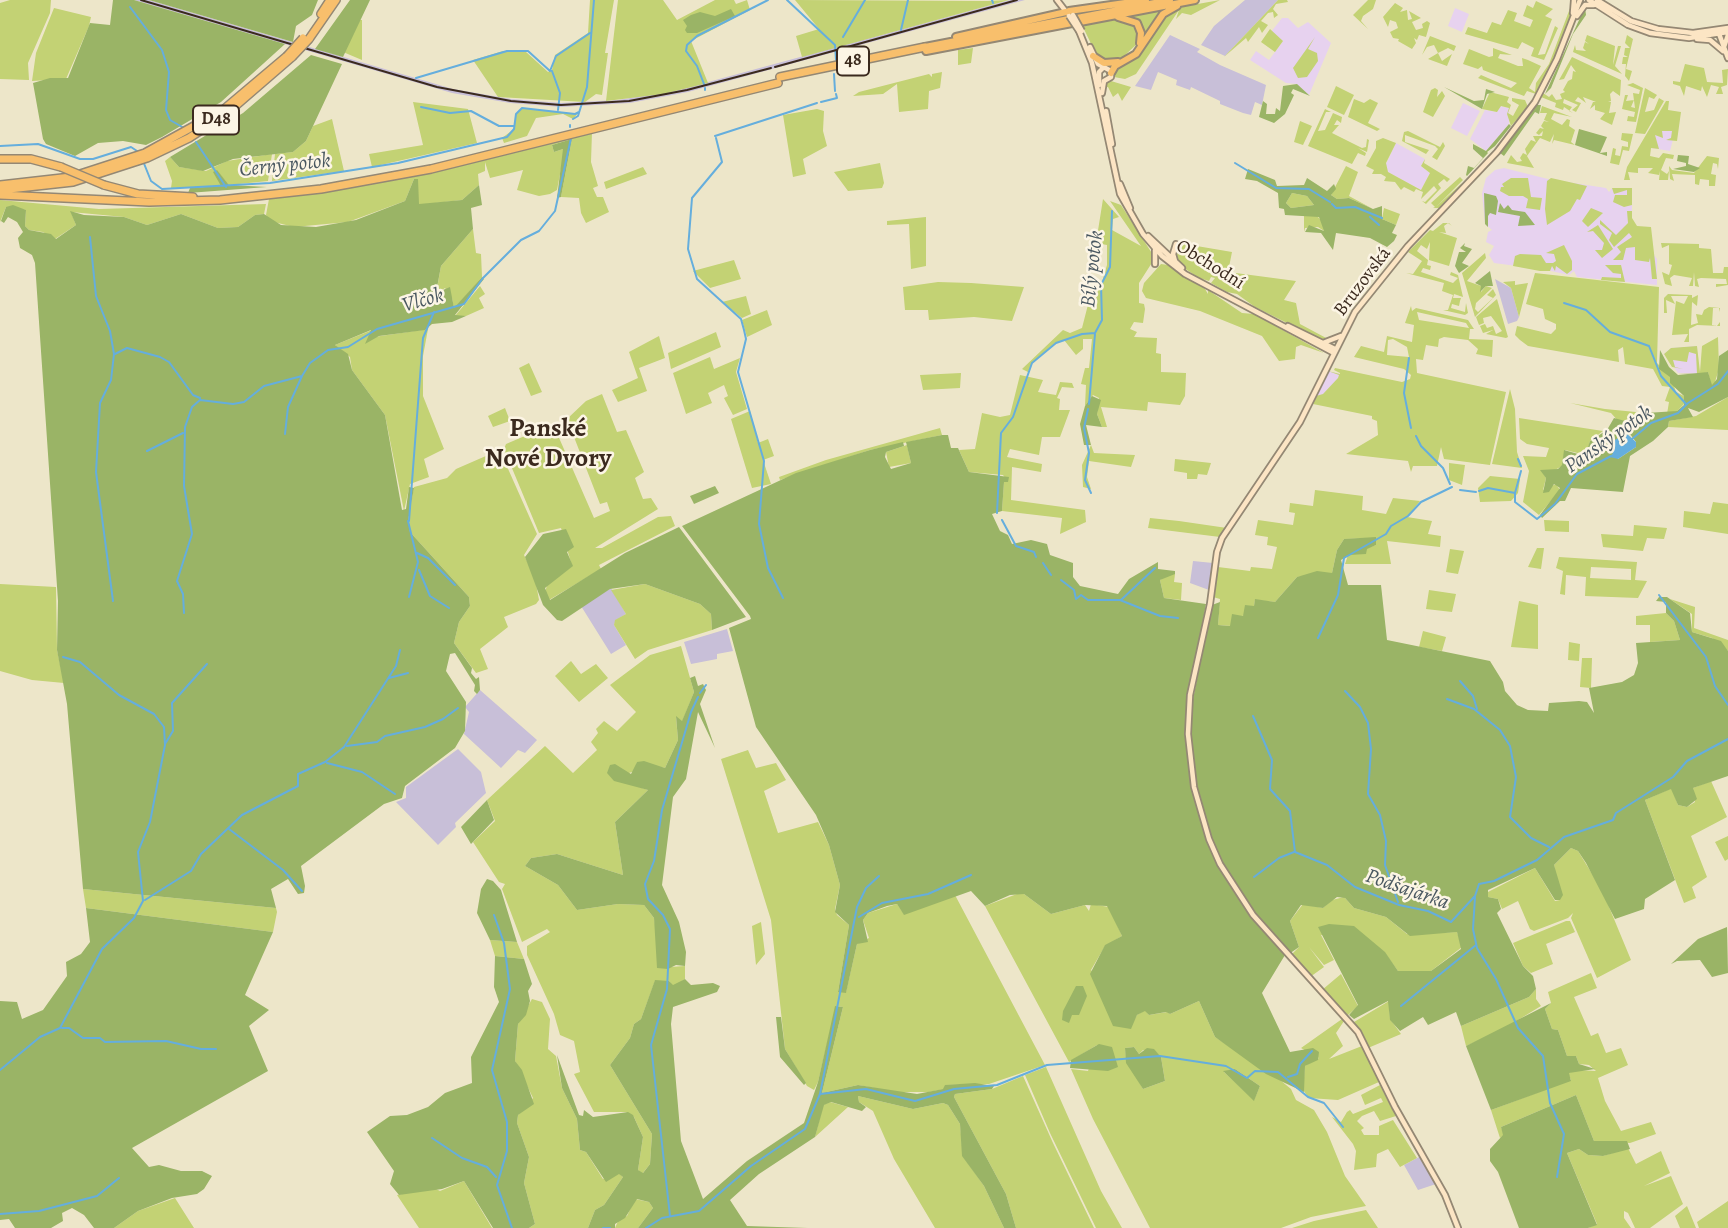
<!DOCTYPE html>
<meta charset="utf-8">
<style>
body{margin:0}
canvas{display:block;background:#ede6c9}
</style>
<canvas width="1728" height="1228"></canvas>
<script>
const ctx = document.querySelector('canvas').getContext('2d');
ctx.lineJoin = 'round';
function fillPath(path, color) {
  ctx.fillStyle = color;
  ctx.fill(path, 'evenodd');
}
function toPath(rows) {
  const path = new Path2D();
  for (const r of rows) {
    path.moveTo(r[0], r[1]);
    for (let i = 2; i < r.length; i += 2) path.lineTo(r[i], r[i + 1]);
  }
  return path;
}
function trace(path, color, width, dash) {
  ctx.strokeStyle = color;
  ctx.lineWidth = width;
  ctx.lineCap = dash ? 'butt' : 'round';
  ctx.setLineDash(dash || []);
  ctx.stroke(path);
}
function label(font, color, halo, rows, align = 'center') {
  ctx.font = font + ' Alegreya,serif';
  ctx.lineWidth = 5;
  ctx.setLineDash([]);
  ctx.textBaseline = 'middle';
  ctx.strokeStyle = halo;
  ctx.fillStyle = color;
  for (const [text, x, y, turn = 0] of rows) {
    ctx.save();
    ctx.translate(x, y);
    ctx.rotate((+turn || 0) * Math.PI / 180);
    ctx.textAlign = isNaN(turn) ? turn : align;
    if (halo) ctx.strokeText(text, 0, 0);
    ctx.fillText(text, 0, 0);
    ctx.restore();
  }
}
fillPath(toPath([
 [1455,8,1469,14,1462,32,1448,26],
 [1282,18,1288,18,1298,28,1308,22,1331,43,1309,95,1297,84,1286,83,1250,60,1256,51,1269,60,1283,41,1271,32],
 [1463,103,1480,111,1467,136,1451,128],
 [1500,106,1509,108,1509,124,1486,151,1470,139,1485,110,1497,112],
 [1663,112,1679,116,1670,151,1646,147],
 [1396,143,1425,159,1421,166,1430,173,1421,190,1388,172,1386,164],
 [1504,168,1548,179,1606,188,1609,192,1612,188,1632,188,1632,226,1657,259,1657,285,1577,277,1574,271,1569,275,1542,269,1543,262,1519,256,1517,266,1494,263,1489,255,1494,246,1486,242,1488,232,1492,230,1485,224,1482,193,1486,178,1495,170],
 [1697,346,1698,375,1678,373,1664,354,1671,348],
 [1328,371,1340,374,1329,397,1316,396]
]), '#e7d2ef');
fillPath(toPath([
 [134,0,149,0,453,89,511,99,561,103,618,100,675,91,1010,0,1025,0,688,92,630,103,561,107,510,103,452,93],
 [1245,0,1278,0,1225,56,1201,45,1214,26],
 [1170,35,1200,49,1197,52,1220,65,1266,85,1262,105,1255,102,1251,115,1243,113,1220,104,1220,101,1191,87,1190,90,1176,85,1177,80,1158,72,1151,90,1135,86],
 [1495,279,1511,288,1519,317,1517,321,1508,324],
 [1193,561,1213,563,1209,590,1190,583],
 [611,588,626,614,616,620,614,625,626,645,611,654,581,606],
 [727,629,733,651,717,654,717,659,691,664,684,642],
 [480,690,537,740,525,753,518,750,501,768,464,734,469,712,465,707],
 [458,749,481,772,486,793,455,823,456,827,438,845,396,802,406,798,406,787],
 [1421,1156,1436,1184,1418,1190,1404,1165]
]), '#c8bfd8');
fillPath(toPath([
 [10,0,51,0,50,13,28,63,29,80,0,79,0,3],
 [590,0,614,0,605,53,608,53,602,95,596,94,585,102,498,97,473,60,503,51,526,52,548,72,552,70,555,55,588,33],
 [618,0,663,0,677,20,715,0,734,0,736,4,747,0,750,10,691,41,708,83,663,94,606,101],
 [795,0,987,1,1009,0,802,57,796,36,819,29],
 [1220,0,1191,15,1182,13,1176,19,1179,10,1136,74,1125,79,1114,77,1115,67,1130,60,1167,14,1181,7],
 [1278,0,1287,0,1288,2,1276,4,1273,9,1278,15,1274,18,1273,12,1268,13,1261,21,1268,25,1262,33,1259,27,1248,42,1246,38,1224,57],
 [1368,0,1376,0,1373,9,1363,16,1361,21,1368,29,1353,15],
 [1536,1,1553,9,1545,16,1552,19,1538,55,1545,54,1555,26,1558,28,1544,60,1531,56,1534,48,1522,42,1518,49,1465,34,1468,27,1487,33,1492,22,1501,25,1508,10,1517,13,1514,21,1530,27,1533,20,1523,16,1527,5,1533,8],
 [1395,3,1403,8,1400,12,1407,10,1408,20,1412,19,1409,11,1421,18,1412,22,1416,30,1423,28,1422,24,1427,21,1430,23,1426,37,1419,35,1417,40,1414,38,1416,43,1412,49,1398,41,1399,39,1393,38,1390,32,1398,28,1396,22,1390,20,1388,27,1383,17],
 [1572,3,1569,23,1557,52,1536,94,1527,91,1524,96,1478,78,1481,75,1511,88,1517,83,1483,70,1482,66,1478,69,1463,64,1469,49,1489,57,1493,56,1493,48,1512,55,1500,54,1498,58,1518,66,1523,66,1522,58,1528,60,1541,66,1529,88,1535,92,1536,83,1549,64],
 [1170,7,1144,40,1141,25,1128,15],
 [54,8,91,17,89,26,66,79,32,81,36,53],
 [1118,18,1132,22,1138,29,1139,42,1122,58,1107,62,1097,56,1082,25],
 [360,20,362,20,362,60,343,52],
 [1270,29,1283,41,1275,52,1261,42],
 [1587,35,1615,46,1613,65,1618,46,1621,46,1615,66,1622,74,1573,52,1575,45,1576,50,1586,51,1583,48,1585,42,1589,44,1585,41],
 [1627,35,1633,39,1626,69,1632,71,1629,81,1625,76,1626,64,1622,64,1623,57,1628,57,1624,55,1625,48,1630,48,1625,43],
 [1430,36,1456,46,1454,51,1448,48,1438,53,1442,61,1452,54,1447,66,1428,59,1438,53,1434,45,1427,47,1422,55],
 [1315,37,1308,49,1317,53,1318,61,1307,77,1298,78,1293,68],
 [973,48,971,63,958,65,958,50],
 [1572,57,1621,80,1620,96,1613,91,1610,94,1611,101,1608,101,1611,102,1609,113,1616,112,1612,125,1600,119,1605,113,1595,110,1595,105,1590,109,1593,102,1596,102,1583,97,1586,103,1578,97,1575,101,1581,103,1576,112,1572,110,1578,105,1564,99,1563,103,1572,107,1569,111,1573,113,1564,107,1563,110,1555,107,1556,103,1541,97,1543,93,1549,97,1552,94,1556,100,1562,99,1560,94,1565,92,1563,90,1568,81,1572,79,1573,71,1576,72,1571,65,1564,79,1559,80],
 [1685,64,1704,68,1707,82,1723,83,1722,70,1728,69,1727,85,1721,87,1723,94,1716,94,1719,87,1711,85,1707,97,1702,86,1701,91,1686,86,1684,96,1680,86,1673,84,1673,81,1680,82],
 [942,72,940,88,929,91,928,109,899,112,897,84,883,94,853,96,859,92,929,74,932,77,932,74],
 [1111,81,1131,87,1122,101,1118,93,1113,97,1108,87,1102,88,1105,82],
 [1633,83,1643,88,1636,122,1627,121,1628,116,1634,117,1635,112,1622,109,1625,95,1628,95,1626,101,1634,100,1631,107,1635,108,1633,93,1639,94,1640,90,1627,85],
 [1336,86,1354,95,1344,115,1327,107],
 [1435,88,1438,90,1437,97,1442,91,1445,96,1433,117,1423,112,1431,90],
 [1645,88,1657,95,1654,99,1649,97,1645,112,1654,110,1659,98,1664,101,1645,134,1635,133],
 [1490,92,1509,97,1507,102,1511,105,1508,113,1513,116,1519,105,1512,101,1512,98,1525,100,1528,107,1511,126,1507,114,1509,108,1501,106,1497,112,1482,109],
 [1354,99,1364,103,1370,99,1378,103,1368,123,1380,129,1377,131,1348,117],
 [1666,101,1669,101,1668,110,1681,112,1677,141,1666,140,1671,138,1672,131,1662,131,1663,138,1655,135,1659,149,1651,148,1650,156,1659,158,1663,153,1674,155,1673,159,1666,158,1661,170,1667,174,1669,171,1668,180,1659,180,1660,171,1659,175,1648,173,1653,168,1638,168,1638,173,1628,172,1630,180,1624,180,1627,167],
 [413,102,468,109,477,143,372,167,369,154,423,145],
 [1542,106,1572,117,1554,113,1551,119,1562,125,1567,119,1570,120,1569,126,1575,130,1571,142,1575,145,1554,140,1552,144,1554,134,1550,142,1540,138,1527,156,1534,168,1507,163,1511,155,1517,162,1522,161,1520,158,1523,153,1527,155,1525,149,1531,140,1536,142,1533,136,1542,136,1543,131,1539,135,1536,133,1540,128,1544,129,1541,126,1544,121,1549,122,1544,120,1547,113,1540,113],
 [522,108,575,114,579,112,573,119,563,114,536,118,527,136,504,143,502,138,514,129,516,114],
 [817,109,824,111,823,131,827,146,803,159,806,174,793,177,783,115],
 [1325,109,1331,112,1326,112,1318,131,1325,130,1333,113,1342,117,1341,123,1337,120,1334,125,1339,125,1332,133,1362,148,1366,147,1367,139,1369,140,1367,152,1358,148,1366,153,1365,156,1358,153,1352,164,1308,146],
 [332,119,344,171,272,181,275,154,293,152,306,141,313,126],
 [1300,121,1312,126,1303,145,1294,142],
 [1408,131,1440,147,1443,142,1445,146,1437,160,1432,157,1438,149,1435,146,1405,135,1405,142,1429,150,1426,154,1402,141,1404,132],
 [592,132,591,162,598,186,593,188,597,197,603,197,609,212,586,223,581,213,579,198,561,197,572,139,552,145,554,152,563,149,563,158,557,190,550,194,539,196,517,190,523,170,490,178,485,162,485,171,478,174,479,185,462,200,418,205,414,179,405,201,348,222,294,227,270,221,266,215,269,199,414,176],
 [1622,133,1633,134,1629,151,1623,150,1619,165,1610,163,1613,148,1616,149,1615,155,1620,156,1622,146,1628,147,1628,142,1621,140],
 [1383,138,1396,143,1386,163,1388,172,1421,190,1430,173,1421,166,1425,159,1424,163,1450,179,1447,182,1444,179,1438,184,1441,188,1426,204,1422,201,1425,202,1437,190,1434,186,1421,199,1423,192,1416,189,1414,192,1404,187,1401,190,1395,182,1384,181,1386,177,1381,174,1372,174,1374,170,1366,166,1376,148,1376,141],
 [272,154,268,181,229,185,216,170,222,186,171,188,172,181,165,161,170,157,179,167,206,171,227,161],
 [1707,156,1719,158,1718,169,1717,164,1713,163,1711,174,1716,175,1715,186,1709,186,1709,180,1700,179,1699,185,1695,184,1695,175,1672,174,1674,181,1670,179,1669,166,1672,170,1694,173],
 [880,163,884,183,882,188,848,191,834,172],
 [1346,166,1358,172,1349,196,1373,209,1349,198,1337,199,1331,195],
 [643,167,647,174,606,189,604,182],
 [1460,177,1463,180,1436,207,1462,183,1460,186,1439,208,1433,208,1435,207,1431,203],
 [1511,178,1528,178,1531,197,1542,198,1540,210,1526,208,1528,199,1523,196,1509,196,1500,191,1501,187,1504,187,1502,184],
 [1551,178,1587,186,1580,200,1577,199,1570,211,1547,225,1545,209,1547,181],
 [1612,188,1632,188,1632,218,1637,226,1651,227,1657,279,1652,279,1650,258,1649,262,1635,260,1635,247,1626,248,1623,260,1613,260,1621,252,1617,247,1632,237,1629,233,1614,247,1609,240,1612,233,1600,224,1600,220,1616,235,1628,223,1627,211,1632,211,1632,205,1624,207,1613,202,1615,195,1627,195,1627,190,1614,194],
 [1292,193,1307,196,1314,205,1291,208,1286,203],
 [1103,199,1119,217,1113,219,1112,230,1141,246,1110,201,1121,205,1155,258,1139,283,1139,303,1144,304,1145,309,1143,323,1134,322,1130,329,1137,332,1134,337,1157,338,1156,353,1161,354,1161,372,1186,373,1185,396,1180,405,1148,402,1147,411,1101,407,1107,427,1102,427,1097,414,1099,398,1093,395,1085,406,1086,385,1081,384,1085,368,1089,368,1092,339,1083,339,1083,349,1076,355,1064,340,1055,343,1032,363,1028,372,1022,369,1063,330,1070,333,1082,328,1091,293,1096,284,1102,282,1107,265,1107,245,1096,243],
 [0,200,99,209,266,204,264,214,255,215,238,227,218,228,181,214,147,225,124,217,71,212,76,225,55,239,43,232,29,230,25,226,26,210,6,207,0,222],
 [1384,208,1400,214,1396,225,1382,219],
 [1591,208,1603,213,1588,227,1582,221],
 [1304,215,1317,216,1323,222,1324,231,1318,227,1305,228,1304,232],
 [926,217,926,266,911,269,909,224,887,225,887,221],
 [1443,223,1449,223,1452,226,1448,223,1444,226,1446,233,1439,232,1457,238,1449,266,1429,260,1430,242,1427,249,1421,245,1417,251,1428,260,1427,265,1431,266,1430,270,1423,268,1421,272,1453,283,1458,278,1450,275,1451,272,1458,275,1463,297,1454,294,1453,298,1461,298,1460,301,1459,306,1452,304,1451,308,1465,312,1466,303,1468,313,1465,315,1443,310,1448,310,1453,295,1442,291,1444,283,1406,273,1413,274,1422,261,1408,252,1430,230,1433,231],
 [1598,225,1613,249,1602,258,1595,250,1602,250,1604,243,1593,231,1587,232],
 [473,229,476,253,481,254,482,277,454,309,452,298,445,288,436,294,441,266],
 [1179,243,1232,252,1228,272,1296,281,1284,300,1296,303,1300,324,1328,339,1339,335,1326,341,1321,340,1255,307,1237,294,1227,292,1211,283,1215,278,1211,277,1209,281,1199,278,1178,264,1174,254,1178,245,1182,247],
 [1661,243,1699,244,1699,248,1711,249,1713,273,1723,273,1724,267,1728,267,1728,285,1716,287,1716,284,1727,284,1726,279,1701,278,1697,279,1699,287,1695,286,1694,272,1693,286,1689,286,1692,278,1674,275,1670,278,1672,286,1665,284,1662,272,1669,275,1672,265,1669,264,1669,245,1662,248],
 [1564,245,1572,261,1572,270,1567,274,1556,266,1555,271,1552,266,1550,271,1540,271,1513,266,1515,256,1520,254,1541,255,1546,263,1553,263,1556,261,1554,254,1546,253],
 [1485,253,1486,258,1467,281,1481,286,1481,292,1486,286,1492,288,1476,303,1475,309,1478,312,1493,298,1487,295,1493,289,1496,295,1475,317,1462,273],
 [734,260,741,279,710,288,693,271],
 [1161,264,1168,265,1205,289,1208,294,1208,290,1242,313,1254,314,1324,353,1301,345,1296,347,1295,359,1279,361,1262,336,1200,311,1146,298,1142,291,1144,283],
 [1605,265,1621,265,1625,282,1601,280,1602,277,1621,278,1621,274,1613,273],
 [1535,273,1659,287,1657,363,1671,377,1676,392,1684,396,1684,404,1677,411,1667,414,1669,402,1665,401,1670,387,1662,386,1653,369,1625,364,1623,347,1618,350,1619,362,1528,346,1520,340,1515,335,1517,326,1551,334,1556,329,1556,324,1545,319,1543,309,1526,304],
 [1515,281,1515,285,1528,283,1519,317,1511,288,1503,282],
 [938,282,971,283,1024,287,1012,321,974,317,929,320,928,310,905,310,903,287],
 [480,286,485,294,479,298,484,308,466,316,455,316],
 [1668,294,1692,295,1692,298,1698,295,1697,306,1692,302,1691,325,1698,323,1696,314,1702,315,1704,310,1709,307,1720,308,1720,312,1719,308,1713,308,1712,325,1717,326,1720,322,1720,326,1697,325,1689,329,1689,342,1684,342,1688,334,1672,335,1676,301,1684,304,1688,296,1671,296,1675,304,1666,300,1667,313,1664,313,1664,298],
 [746,296,751,314,742,318,722,302],
 [1497,299,1508,337,1506,338,1486,334,1493,330,1483,333,1480,326,1485,324,1487,328,1493,326,1496,334,1502,331,1491,316,1483,318,1484,323,1479,325,1476,317],
 [1411,306,1412,311,1416,308,1468,320,1474,329,1470,329,1469,339,1493,340,1492,357,1476,354,1478,349,1468,340,1444,337,1439,339,1438,347,1426,345,1423,360,1416,359,1417,373,1506,392,1490,465,1444,459,1441,447,1437,466,1413,466,1411,472,1408,461,1346,454,1378,435,1377,421,1372,419,1372,416,1313,404,1316,396,1323,394,1338,378,1339,375,1328,371,1340,374,1340,376,1340,373,1334,370,1335,368,1402,382,1410,379,1411,375,1404,369,1354,357,1361,346,1384,352,1387,336,1412,342,1414,325,1405,323],
 [1417,312,1466,323,1469,328,1419,320],
 [1393,339,1407,347,1409,357,1387,355,1388,340],
 [767,310,772,325,747,337,742,320],
 [428,329,423,356,423,396,444,449,424,459,429,477,410,484,404,511,385,415,352,370,350,357,335,345,372,330,374,337],
 [716,332,721,347,671,369,668,353],
 [659,336,665,358,639,368,647,391,618,402,612,390,638,378,629,352],
 [1718,337,1719,369,1714,385,1711,385,1708,372,1698,375,1678,373,1697,374,1696,354,1689,352,1687,362,1673,360,1675,367,1683,369,1672,367,1664,354,1671,348,1697,346,1700,372,1702,346],
 [710,357,714,369,740,358,736,372,747,409,733,415,724,398,728,396,724,385,708,393,712,403,686,414,673,373],
 [529,363,542,392,531,396,519,368],
 [961,373,960,388,923,390,920,375],
 [1020,375,1043,380,1038,392,1056,395,1060,382,1072,383,1074,388,1062,387,1057,398,1060,399,1059,410,1070,410,1060,437,1042,437,1039,455,1010,449,1007,457,1042,464,1041,472,1012,467,1011,500,1085,510,1086,522,1060,534,1062,518,1002,511,1004,481,1008,482,1003,475,969,472,959,450,975,449,982,413,1000,417,1010,415],
 [1510,389,1515,409,1517,452,1522,468,1492,464],
 [602,394,617,432,626,430,644,472,635,478,641,494,643,499,651,498,658,509,595,548,602,548,658,517,671,516,675,526,599,565,601,569,549,600,545,593,547,585,572,566,561,528,539,533,504,449,506,444,553,424,594,518,610,511,607,502,600,504,567,419,586,401],
 [1728,397,1728,430,1668,427,1669,421,1696,416],
 [1570,403,1605,409,1646,413,1629,422,1619,422,1611,413],
 [505,408,510,421,493,427,488,416],
 [750,411,758,443,768,439,774,456,763,460,771,484,752,488,731,419],
 [1519,418,1603,431,1590,441,1586,455,1565,450,1562,466,1555,470,1542,470,1546,478,1543,490,1556,484,1560,490,1539,515,1523,502,1529,471,1523,456,1546,457,1549,448,1527,444,1520,439],
 [940,428,942,435,870,450,780,480,779,477,826,460],
 [907,445,911,463,889,467,886,452],
 [1091,445,1094,453,1135,455,1131,467,1089,461,1087,477,1091,489,1083,487,1082,465],
 [495,452,501,453,537,534,524,555,535,578,539,600,536,604,504,617,508,627,480,649,488,669,476,673,454,643,459,622,470,606,469,597,410,532,408,521,414,487,447,478,456,469],
 [1175,459,1211,463,1207,475,1198,474,1197,479,1187,479,1187,473,1174,471],
 [1449,463,1465,465,1462,485,1449,480],
 [1490,476,1520,479,1518,493,1511,501,1480,502,1478,488],
 [1315,490,1363,496,1362,510,1386,514,1393,498,1420,501,1407,517,1432,521,1428,534,1441,536,1440,547,1387,541,1391,564,1345,564,1348,555,1376,545,1376,538,1344,539,1337,550,1332,573,1297,577,1275,602,1255,600,1254,606,1231,626,1218,625,1220,599,1213,597,1218,567,1250,571,1251,567,1272,569,1277,547,1267,545,1268,537,1255,535,1258,520,1293,525,1295,513,1289,512,1290,503,1313,506],
 [1713,502,1728,504,1728,534,1683,527,1684,511,1710,514],
 [1150,518,1179,521,1227,528,1220,537,1148,528],
 [1544,520,1569,521,1569,532,1545,531],
 [1634,525,1667,528,1664,539,1647,538,1643,551,1603,547,1601,534,1633,536],
 [1537,548,1544,548,1541,569,1528,567],
 [1450,549,1464,551,1458,574,1446,572],
 [1559,557,1637,562,1635,580,1647,581,1638,598,1585,596,1586,577,1566,575,1565,595,1560,594,1563,571,1556,568],
 [1591,567,1631,569,1631,580,1590,578],
 [1170,574,1175,574,1174,582,1182,583,1181,600,1164,598,1160,580],
 [0,584,56,587,57,650,64,683,32,680,0,671],
 [645,584,700,604,711,614,712,630,648,650,635,659,614,625,615,620,626,614,611,590],
 [1429,590,1456,594,1452,612,1426,609],
 [1670,599,1695,607,1694,628,1728,640,1728,651,1712,638,1692,632,1692,614],
 [1519,601,1538,605,1538,649,1511,647],
 [1666,613,1674,621,1680,640,1650,642,1650,625,1636,625,1636,616],
 [1423,631,1446,637,1442,651,1419,647],
 [1569,642,1580,644,1579,661,1568,660],
 [681,646,694,692,682,722,676,717,678,740,665,768,637,762,635,771,626,774,636,786,648,790,615,822,623,875,557,854,531,858,525,866,558,885,577,910,618,904,644,905,654,918,657,938,670,967,685,966,685,979,679,983,673,986,669,981,655,981,641,1019,634,1024,630,1038,610,1065,652,1134,650,1164,642,1174,638,1170,643,1137,634,1117,626,1112,594,1112,574,1074,580,1072,574,1041,560,1035,554,1014,527,955,527,946,550,932,547,929,522,942,502,889,505,884,499,882,473,842,495,821,487,800,545,746,573,773,597,750,591,742,598,733,596,729,604,721,617,731,636,712,610,685,650,655],
 [1582,658,1592,658,1591,688,1580,687],
 [571,661,581,674,596,664,608,678,579,702,555,676],
 [748,750,756,768,776,763,786,780,764,791,778,833,818,822,829,845,840,885,835,909,837,915,849,925,838,992,846,992,857,944,869,938,863,920,868,913,897,904,904,914,955,895,1045,1065,989,1084,946,1085,944,1089,929,1092,896,1092,858,1085,822,1093,843,1007,836,1006,818,1082,814,1090,807,1086,785,1049,771,920,721,759],
 [1711,781,1727,817,1691,836,1707,877,1692,887,1696,898,1684,903,1645,800,1672,788,1678,805,1687,807,1695,802,1693,788],
 [1728,836,1728,859,1725,861,1715,842],
 [1571,848,1578,851,1602,890,1631,960,1597,978,1571,918,1573,913,1568,918,1534,931,1530,929,1518,901,1502,909,1498,899,1488,897,1486,893,1535,868,1555,901,1560,900,1554,865],
 [83,889,276,908,277,912,273,932,86,908],
 [1017,894,1024,894,1051,914,1085,905,1089,911,1091,904,1109,907,1122,936,1105,946,1091,970,1132,1024,1137,1015,1145,1010,1149,1015,1167,1012,1170,1014,1199,1001,1215,1037,1280,1080,1291,1089,1296,1100,1314,1110,1327,1132,1345,1176,1366,1206,1311,1217,1281,1228,1150,1228,1093,1119,1071,1069,1088,1071,1097,1045,1069,1062,985,906],
 [1134,1047,1139,1054,1143,1050,1156,1052,1161,1057,1165,1081,1143,1089,1126,1058,1125,1048],
 [1235,1069,1260,1086,1254,1100,1224,1072],
 [1344,897,1354,908,1386,917,1407,934,1457,932,1462,947,1431,971,1398,971,1384,952,1365,937,1321,935,1334,960,1324,965,1309,947,1324,967,1310,977,1291,955,1299,947,1290,921,1303,904,1323,908,1332,900],
 [1566,921,1570,921,1575,932,1546,944,1553,964,1531,973,1523,966,1513,943],
 [761,922,765,954,756,965,752,926],
 [490,940,517,942,524,959,495,956],
 [1591,973,1597,988,1574,997,1591,1036,1598,1033,1606,1053,1621,1048,1628,1065,1598,1078,1605,1101,1621,1131,1651,1122,1656,1134,1630,1143,1594,1141,1576,1095,1501,1127,1504,1135,1500,1138,1491,1110,1571,1080,1568,1073,1577,1070,1596,1071,1589,1065,1579,1064,1576,1056,1567,1056,1558,1030,1552,1029,1545,1009,1551,1003,1548,992],
 [1341,974,1358,1006,1348,1015,1322,990],
 [1536,989,1536,999,1541,1006,1500,1031,1466,1046,1461,1026,1529,997],
 [532,999,542,1002,550,1019,548,1049,556,1056,562,1088,577,1119,580,1150,586,1152,603,1179,619,1173,623,1177,604,1205,595,1210,588,1228,529,1228,535,1224,524,1183,529,1157,517,1123,518,1115,533,1098,515,1061,518,1024],
 [1389,1001,1390,1019,1401,1034,1368,1048,1354,1022],
 [1342,1019,1344,1021,1336,1033,1343,1046,1329,1059,1362,1046,1379,1082,1338,1100,1309,1098,1303,1090,1305,1066,1319,1058,1301,1048],
 [1046,1067,1101,1191,1122,1228,1096,1228,1050,1133,1025,1075],
 [1023,1076,1053,1143,1094,1228,1016,1228,1006,1194,954,1097,955,1094,992,1089],
 [1380,1085,1396,1116,1380,1121,1374,1111,1362,1116,1357,1121,1364,1128,1361,1130,1364,1135,1379,1135,1379,1126,1393,1120,1417,1158,1400,1167,1388,1149,1377,1154,1376,1167,1354,1170,1356,1151,1353,1144,1332,1117,1341,1122,1347,1112,1350,1110,1353,1114,1383,1102,1381,1098,1365,1105,1361,1095],
 [858,1096,913,1109,943,1103,948,1105,960,1124,963,1156,984,1186,1004,1228,935,1228,894,1159,873,1111,859,1102],
 [830,1102,848,1107,815,1137,823,1105],
 [1628,1148,1636,1164,1661,1151,1670,1173,1644,1186,1671,1176,1683,1204,1650,1228,1635,1228,1628,1213,1624,1211,1624,1218,1631,1228,1588,1228,1597,1224,1567,1153,1579,1149,1588,1155,1603,1156],
 [464,1181,492,1228,419,1228,397,1195,434,1188,440,1191],
 [175,1198,194,1228,114,1228,138,1211],
 [635,1199,649,1202,653,1208,638,1228,615,1228,619,1219,627,1216],
 [1728,1201,1728,1228,1699,1228,1697,1222],
 [1687,1206,1696,1228,1680,1228,1675,1216],
 [1366,1210,1378,1228,1292,1228,1314,1221]
]), '#c3d274');
fillPath(toPath([
 [113,0,134,0,285,44,221,102,162,137,146,145,123,141,98,143,75,156,46,144,43,139,33,83,50,78,68,78,90,23,110,25],
 [149,0,318,0,312,15,296,26,293,42],
 [350,0,370,0,343,57,315,49],
 [1585,7,1586,15,1573,34,1551,88,1545,94],
 [731,9,735,16,697,33,687,33,685,30,687,26,683,20,691,15,700,12,715,16],
 [311,55,342,64,306,141,293,152,233,159,203,171,179,167,170,157,243,113],
 [1297,84,1310,96,1293,89,1291,93,1294,95,1285,114,1274,123,1259,117,1263,101,1267,104,1266,114,1275,114,1276,108,1280,111,1283,86],
 [1444,87,1474,101,1484,100,1486,89,1495,92,1487,94,1482,109],
 [1537,105,1541,105,1539,114,1535,112,1504,156,1500,153],
 [1509,124,1511,126,1495,146,1487,152,1488,153,1467,176,1466,175,1468,166,1474,168,1483,158,1473,149,1473,144,1486,151],
 [1579,129,1607,137,1600,153,1607,152,1607,156,1575,145],
 [572,139,561,197,557,198,563,149,554,152,552,145],
 [1678,155,1689,156,1688,164,1700,168,1694,172,1673,169,1686,166,1686,163,1677,161],
 [1248,169,1275,180,1277,186,1304,185,1307,178,1327,191,1334,184,1336,189,1331,195,1337,199,1349,198,1373,209,1382,206,1382,219,1396,225,1392,233,1397,235,1394,241,1387,247,1370,238,1336,233,1333,250,1321,233,1305,232,1309,225,1324,231,1319,217,1285,215,1284,209,1279,208,1278,193,1257,181,1245,179],
 [1292,193,1307,196,1314,205,1291,208,1286,203],
 [217,170,229,185,267,187,188,193,190,188,221,186,213,172],
 [414,179,418,179,419,204,462,200,479,185,482,205,471,208,473,229,441,266,436,293,450,287,454,308,482,277,484,279,455,315,466,316,452,322,432,324,425,330,379,336,365,344,371,330,335,345,348,354,352,370,385,415,402,510,406,509,409,487,414,488,408,521,410,532,469,597,470,606,459,622,454,643,472,668,471,673,476,679,479,677,480,690,477,694,474,691,475,685,455,653,450,654,446,671,466,702,465,731,455,748,405,786,402,798,384,804,301,866,305,886,304,893,298,894,288,879,271,889,276,908,83,889,67,704,57,650,58,601,35,263,32,255,20,248,18,238,23,232,17,222,8,217,4,223,1,221,6,207,13,205,26,210,25,226,29,230,51,234,56,239,76,225,70,211,84,215,124,217,147,225,181,214,218,228,238,227,255,215,264,214,281,225,316,227,356,220,405,201],
 [1484,193,1496,196,1498,201,1496,215,1490,213,1488,216,1488,227,1485,224],
 [1500,203,1504,209,1508,205,1512,210,1525,212,1535,225,1518,226,1520,216,1498,212],
 [1465,243,1464,246,1472,249,1462,263,1469,266,1459,273,1455,266,1459,252,1466,252,1460,248],
 [1490,271,1493,286,1486,286,1480,292,1481,286,1475,283],
 [1660,350,1669,367,1678,375,1708,372,1712,385,1717,379,1719,356,1728,350,1728,397,1699,412,1688,408,1693,417,1669,421,1668,427,1653,441,1630,456,1623,492,1571,488,1565,501,1560,501,1542,518,1540,515,1560,488,1554,484,1549,492,1543,493,1546,478,1540,470,1558,469,1562,465,1564,450,1585,456,1590,441,1607,430,1614,418,1629,422,1646,413,1677,411,1684,405,1684,396,1670,383,1670,377,1659,369],
 [1630,434,1636,442,1636,447,1618,459,1607,445],
 [1092,396,1101,400,1097,414,1102,427,1086,425,1091,445,1084,445,1080,424,1085,406],
 [942,435,948,435,951,448,958,448,969,472,1009,477,1008,482,1004,482,1002,511,992,514,1000,531,1008,535,1012,544,1031,540,1047,544,1050,555,1073,563,1073,577,1080,586,1118,594,1129,579,1158,562,1158,569,1175,571,1175,574,1160,580,1164,598,1206,604,1187,708,1186,734,1191,787,1207,840,1218,865,1251,916,1285,955,1262,993,1290,1052,1313,1048,1319,1052,1318,1060,1305,1066,1304,1092,1266,1074,1215,1037,1199,1001,1170,1014,1166,1012,1149,1015,1145,1011,1137,1015,1131,1029,1113,1026,1090,974,1105,945,1122,936,1107,906,1085,905,1051,914,1024,894,1010,895,985,906,971,891,904,915,897,904,887,906,868,913,863,920,868,942,857,944,846,993,838,992,849,925,835,912,840,885,829,845,816,815,756,727,729,628,751,619,750,616,682,526,796,473,870,450,903,442,904,446,886,452,885,457,891,469,911,463,906,442],
 [715,486,719,493,694,504,690,496],
 [679,527,746,617,712,630,711,614,700,604,645,584,610,589,562,621,557,620,543,605,525,557,543,534,566,529,574,547,567,552,573,566,545,588,550,600,625,553],
 [1376,537,1376,545,1367,549,1366,554,1349,555,1341,560,1348,585,1381,585,1387,640,1490,661,1503,682,1505,691,1517,705,1528,710,1548,711,1549,703,1579,701,1587,702,1594,713,1589,688,1622,682,1634,675,1638,663,1636,643,1680,640,1674,621,1666,613,1666,602,1656,601,1659,597,1667,597,1690,613,1692,632,1721,641,1728,651,1728,776,1693,788,1697,799,1687,807,1678,805,1671,789,1645,800,1675,880,1645,899,1644,909,1615,919,1586,863,1578,851,1571,848,1554,865,1563,895,1560,900,1555,900,1535,868,1488,890,1488,897,1498,899,1501,909,1497,913,1523,966,1533,976,1536,989,1529,997,1461,1026,1456,1012,1428,1025,1423,1017,1400,1031,1390,1020,1388,1001,1354,1019,1349,1015,1358,1005,1318,927,1329,924,1354,926,1385,952,1398,971,1431,971,1461,949,1457,932,1410,936,1386,917,1354,908,1345,898,1337,897,1323,908,1301,905,1290,921,1299,947,1289,954,1255,914,1222,863,1211,839,1196,786,1190,734,1191,709,1212,605,1220,602,1218,625,1230,626,1232,614,1243,616,1245,605,1254,606,1255,599,1275,602,1297,577,1317,571,1332,573,1337,550,1344,539],
 [695,676,698,686,703,684,706,690,700,704,715,748,698,712,686,779,673,797,662,885,679,922,686,952,685,966,676,965,668,969,657,968,654,918,644,905,618,904,577,910,558,885,525,866,531,858,557,854,623,875,615,822,648,790,614,781,607,773,610,765,615,764,631,774,637,762,644,761,665,768,678,740,676,716,682,721,694,692,690,678],
 [487,800,494,820,471,844,461,827],
 [487,879,493,881,501,890,517,942,490,940,477,913,481,889],
 [86,908,273,932,245,995,269,1010,249,1026,268,1071,132,1148,149,1167,159,1165,181,1171,202,1171,212,1176,204,1189,197,1194,172,1198,138,1211,114,1228,94,1228,84,1215,72,1208,62,1213,63,1221,51,1228,15,1228,9,1219,0,1220,0,1001,17,1002,22,1019,43,1010,67,976,66,962,81,954,90,942],
 [1727,927,1728,973,1712,977,1700,960,1677,961,1671,964,1698,939],
 [495,956,524,959,532,984,528,991,530,1001,526,1015,518,1024,515,1061,522,1070,534,1104,518,1115,517,1123,529,1157,524,1183,535,1224,529,1228,493,1228,464,1181,442,1189,399,1195,390,1184,394,1171,367,1132,390,1116,407,1115,428,1107,445,1093,472,1083,471,1057,499,1002,494,987],
 [685,979,691,985,713,983,720,986,717,992,673,1007,671,1024,681,1141,703,1199,747,1161,804,1123,818,1082,835,1006,843,1007,822,1093,858,1085,917,1094,943,1089,945,1085,975,1083,994,1086,992,1089,955,1094,954,1097,1006,1194,1016,1228,1004,1228,984,1186,962,1156,960,1124,948,1105,943,1103,913,1109,858,1096,859,1102,866,1107,862,1111,831,1102,824,1105,815,1137,759,1174,730,1200,747,1226,808,1228,638,1228,653,1208,649,1202,637,1199,625,1218,615,1224,615,1228,588,1228,595,1210,604,1205,623,1177,619,1174,606,1182,586,1152,580,1150,577,1119,562,1088,557,1055,579,1115,583,1116,584,1110,593,1117,628,1112,633,1115,643,1137,638,1170,643,1173,650,1164,652,1134,610,1065,630,1038,634,1024,641,1019,655,980,669,981,673,985],
 [1076,986,1083,986,1087,996,1079,1015,1072,1015,1069,1023,1062,1020,1063,1011],
 [1551,1003,1545,1009,1552,1029,1558,1030,1567,1056,1576,1056,1579,1064,1595,1069,1569,1073,1571,1081,1491,1110,1466,1046],
 [776,1017,781,1017,785,1049,806,1083,804,1085,780,1057],
 [1099,1044,1112,1047,1118,1067,1108,1071,1070,1068,1071,1060],
 [1134,1047,1139,1054,1147,1048,1154,1049,1161,1057,1165,1081,1143,1089,1126,1063,1125,1048],
 [1235,1069,1260,1086,1254,1101,1223,1071],
 [1576,1095,1594,1141,1627,1141,1630,1149,1603,1156,1588,1155,1579,1149,1567,1153,1597,1225,1588,1228,1519,1228,1498,1172,1490,1161,1490,1149,1503,1135,1501,1127]
]), '#9ab466');
fillPath(toPath([
 [1626,433,1636,442,1636,447,1618,459,1610,457,1613,453,1607,445]
]), '#65aedd');
trace(toPath([
 [787,0,835,45,836,60],
 [992,0,993,3],
 [130,7,162,50,169,72,166,110,170,120,184,128],
 [901,30,908,0],
 [843,37,865,0],
 [552,71,560,93,558,110],
 [834,74,835,91],
 [416,78,507,51,528,51,550,71,556,56,590,33],
 [704,84,697,66,686,51,687,45,697,36,768,0],
 [705,88,705,90],
 [821,102,837,98,836,94],
 [421,107,450,113,471,111,499,126,514,126],
 [573,119,578,116,587,87,594,0],
 [570,127,570,125],
 [715,136,817,103],
 [716,138,722,162,692,198,688,249,697,279,741,319,744,330,746,339,738,372,764,461,759,524,768,568,783,598],
 [196,142,226,187],
 [0,146,38,144,80,159,93,159,131,147,140,153],
 [143,161,151,181,162,189,270,183,398,163,507,137,514,129,516,114,522,108,575,114,579,112],
 [1235,163,1276,188,1309,189,1330,202],
 [1332,204,1336,208,1355,207,1382,218],
 [1370,217,1379,225],
 [90,237,96,296,110,331,114,354,111,380,100,403,96,472,113,601],
 [1564,303,1586,310,1610,332,1649,346,1661,376,1686,404],
 [115,354,127,348,160,357,169,362,193,395,200,398],
 [1409,358,1404,393,1411,428],
 [1089,404,1095,334],
 [1088,409,1084,428,1089,453,1085,480,1091,493],
 [285,434,288,407,302,376],
 [1416,436,1421,446,1443,468,1450,484],
 [1632,439,1651,423,1678,413,1688,403,1718,384,1728,371],
 [147,451,183,433],
 [1518,459,1521,466],
 [1460,490,1476,492],
 [1479,491,1488,488,1515,493,1515,502,1537,519,1555,504,1577,474,1611,456],
 [1515,493,1521,471],
 [997,513,1001,433,1013,417,1032,363,1056,343,1082,334,1095,333,1102,320,1101,285,1110,267,1112,211],
 [1002,520,1016,546,1034,552,1036,557],
 [408,521,418,562,409,597],
 [409,521,423,338,434,312],
 [417,553,428,558,455,585],
 [1043,563,1051,575],
 [419,570,430,596,449,608],
 [1061,580,1074,590,1076,599,1081,595,1088,600,1120,600,1160,616,1178,618],
 [1659,595,1706,657,1715,686,1728,705],
 [1121,600,1155,568],
 [184,613,183,594,177,581,192,534,184,486,185,427,192,407,200,400,233,404,244,402,264,386,302,376,310,363,328,350,348,347,377,329,464,304,483,278,521,240,539,231,555,211,571,138],
 [1318,638,1338,595,1344,558,1386,534,1391,526,1408,516,1421,502,1452,487],
 [389,678,408,673],
 [1460,681,1473,696,1477,709],
 [1345,691,1360,707,1368,723,1371,749,1368,794,1380,815,1386,841,1385,865,1398,902],
 [700,693,706,685],
 [1447,699,1474,709,1500,730,1510,746,1516,777,1510,817,1531,838,1549,847],
 [1253,716,1272,760,1270,789,1290,811,1295,852,1327,865,1355,887,1399,905,1428,911,1451,922,1475,896,1479,884,1494,881,1537,860,1564,837,1613,820,1616,813,1673,777,1687,761,1728,739],
 [165,744,173,731,172,703,207,664],
 [347,746,377,742,385,736,425,727,443,719,458,708],
 [327,763,362,772,395,794],
 [229,829,283,870,302,891],
 [1254,877,1279,858,1294,852],
 [1475,897,1473,929,1477,948,1496,979,1518,1028,1543,1056,1550,1103,1564,1134,1557,1177],
 [145,900,191,871,201,854,242,815,298,786,298,774,325,762,344,747,396,666,400,650],
 [494,915,504,943,510,989,492,1070,507,1122,507,1151,497,1185,512,1228],
 [859,917,882,903,928,894,971,875],
 [1401,1006,1476,945],
 [62,1028,69,1028,83,1038,100,1038,105,1042,166,1041,201,1049,216,1049],
 [0,1070,40,1037,60,1028,102,949,134,918,143,901,138,852,150,822,165,745,164,727,154,714,119,695,80,662,63,657],
 [1288,1077,1297,1074,1300,1064,1312,1051],
 [820,1094,866,1089,915,1101,954,1089,997,1085,1047,1065,1160,1056,1226,1066,1247,1078,1255,1071,1278,1072,1308,1097,1324,1103,1343,1127],
 [432,1138,462,1158,487,1167,496,1177],
 [0,1214,39,1211,97,1196,119,1178],
 [670,1216,651,1045,667,989,670,929,663,915,648,899,645,884,654,861,662,810,691,712,698,697],
 [603,1228,610,1228],
 [646,1228,662,1218,699,1211,751,1166,805,1129,820,1094,857,907,866,888,879,876]
]), '#65aedd', 2);
const secondary = toPath([
 [1057,0,1067,13],
 [1589,0,1628,25,1650,33,1689,38,1728,32],
 [1597,0,1631,21,1658,29,1693,33,1728,28],
 [1573,13,1574,0],
 [1577,16,1585,5,1594,5],
 [1079,31,1092,63,1120,194,1143,234,1162,256,1185,274,1334,353],
 [1718,31,1728,58],
 [1697,39,1710,40,1723,51],
 [1090,47,1098,64,1111,71,1111,77,1104,81],
 [1723,50,1728,35],
 [1099,85,1099,72,1103,68],
 [1102,93,1104,81],
 [1106,111,1112,144],
 [1120,184,1130,208],
 [1148,236,1182,268],
 [1155,250,1155,264],
 [1175,261,1173,254,1176,244],
 [1288,326,1335,349],
 [1323,343,1341,336],
 [1458,1228,1445,1195,1395,1107,1358,1032,1253,915,1220,864,1209,839,1194,787,1188,734,1190,695,1210,604,1217,552,1222,538,1300,422,1355,312,1408,246,1497,152,1535,102,1557,59,1580,0]
]);
const trunk = toPath([
 [1069,11,1146,0],
 [1118,17,1137,23,1141,33,1140,43],
 [1077,18,1170,0],
 [1080,22,1195,0],
 [956,37,1066,12],
 [925,47,1069,19],
 [926,51,1072,23],
 [1093,56,1104,63,1118,62],
 [1111,73,1115,66,1136,54,1163,14,1177,6]
]);
const motorway = toPath([
 [321,14,330,0],
 [309,39,336,0],
 [780,77,925,47],
 [0,159,31,159,61,167],
 [0,185,71,177,145,153,223,110,287,56],
 [104,185,138,194,193,197],
 [0,190,73,182,147,158,189,138,226,114,292,57],
 [0,195,149,202,220,200,321,189,431,169,778,83]
]);
trace(secondary, '#948874', 8);
trace(trunk, '#948874', 10);
trace(motorway, '#948874', 10);
trace(secondary, '#fce5c4', 4.5);
trace(trunk, '#f8bf6c', 6);
trace(motorway, '#f8bf6c', 7);
trace(toPath([
 [141,0,437,87,511,101,561,105,629,101,687,90,771,68],
 [775,67,1017,0]
]), '#3b2a1e', 2);
const secondaryBridge = toPath([
 [1073,15,1082,31],
 [1069,16,1079,31]
]);
const motorwayBridge = toPath([
 [287,56,303,38],
 [292,57,309,39],
 [61,167,104,185]
]);
trace(secondaryBridge, '#948874', 8, []);
trace(motorwayBridge, '#948874', 10, []);
trace(secondaryBridge, '#fce5c4', 4.5);
trace(motorwayBridge, '#f8bf6c', 7);
for (const [x, y, w] of [
 [853,61,32],
 [216,120,46]
]) {
  const box = new Path2D();
  box.roundRect(x - w / 2, y - 14.5, w, 29, 5);
  ctx.fillStyle = '#fcf5e5';
  ctx.fill(box);
  trace(box, '#3b2a1e', 2);
}
label('bold 18px', '#3b2a1e', null, [
 ["48",853,61],
 ["D48",216,120]
]);
label('19px', '#3b2a1e', '#fcf5e5', [
 ["Obchodní",1210,265,32],
 ["Bruzovská",1363,282,-53]
]);
label('italic 21px', '#4a5861', '#fcf5e5', [
 ["Černý potok",285,166,-6],
 ["Bílý potok",1093,269,-84],
 ["Vlčok",423,301,-16],
 ["Panský potok",1609,440,-35],
 ["Podšajárka",1407,890,19]
]);
label('bold 26px', '#3b2a1e', '#fcf5e5', [
 ["Panské",548,430],
 ["Nové Dvory",548,460]
]);
</script>
